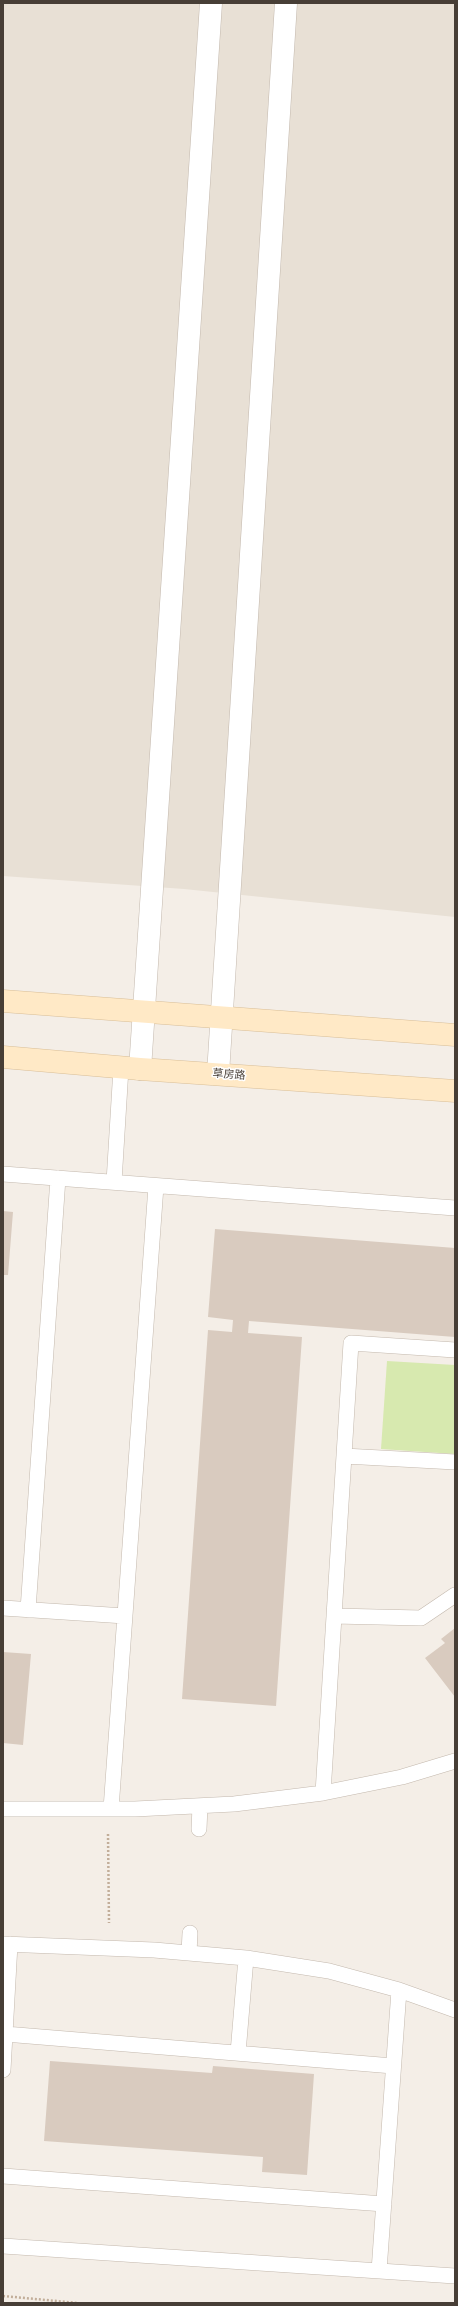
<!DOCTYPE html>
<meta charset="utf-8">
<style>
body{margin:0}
#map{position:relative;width:458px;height:2306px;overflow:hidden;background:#f4eee7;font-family:"DM Sans",sans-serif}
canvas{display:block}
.frame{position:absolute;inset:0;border:4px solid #473e36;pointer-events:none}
</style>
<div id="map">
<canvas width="458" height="2306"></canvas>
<div class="frame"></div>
</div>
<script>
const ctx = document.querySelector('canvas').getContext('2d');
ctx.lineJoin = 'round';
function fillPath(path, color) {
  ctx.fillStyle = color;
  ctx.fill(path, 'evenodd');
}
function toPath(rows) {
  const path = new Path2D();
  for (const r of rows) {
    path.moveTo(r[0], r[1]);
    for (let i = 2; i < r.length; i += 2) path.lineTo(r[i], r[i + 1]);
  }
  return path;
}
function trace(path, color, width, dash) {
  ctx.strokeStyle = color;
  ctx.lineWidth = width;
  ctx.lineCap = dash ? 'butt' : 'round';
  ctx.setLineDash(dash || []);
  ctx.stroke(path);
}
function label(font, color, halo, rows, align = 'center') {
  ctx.font = font + ' "DM Sans","Noto Sans SC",sans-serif';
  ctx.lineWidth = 3;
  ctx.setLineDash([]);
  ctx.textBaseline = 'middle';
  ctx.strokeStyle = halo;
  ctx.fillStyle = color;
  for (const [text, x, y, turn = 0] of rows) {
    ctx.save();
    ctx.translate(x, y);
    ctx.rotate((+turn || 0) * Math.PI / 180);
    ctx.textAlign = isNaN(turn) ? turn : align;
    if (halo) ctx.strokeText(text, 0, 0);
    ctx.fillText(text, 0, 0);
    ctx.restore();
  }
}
fillPath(toPath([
 [3,3,455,3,455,917,184,889,3,876]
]), '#e8e0d5');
fillPath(toPath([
 [387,1361,455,1365,455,1454,381,1449]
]), '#d7e9af');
fillPath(toPath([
 [3,1211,13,1212,8,1275,3,1275],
 [215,1229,455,1248,455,1337,249,1321,248,1333,302,1337,276,1706,182,1699,208,1330,232,1332,233,1320,208,1317],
 [455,1628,455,1697,425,1658,445,1643,441,1639],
 [3,1652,31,1654,23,1745,3,1743],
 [50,2061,212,2073,213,2066,314,2074,307,2175,262,2172,263,2157,44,2141]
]), '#d9cbbf');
const lane = toPath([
 [3,1174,455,1208],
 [114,1182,121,1068],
 [344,1456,455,1462],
 [3,1608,125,1616],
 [28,1610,58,1178],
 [334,1616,421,1618,455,1595],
 [323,1793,351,1343,455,1350],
 [3,1809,135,1809,234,1804,323,1793,402,1777,455,1761],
 [111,1809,156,1186],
 [199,1829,200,1806],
 [3,1944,154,1950,246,1958,329,1971,399,1990,455,2010],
 [189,1953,190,1933],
 [5,2034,393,2066],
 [238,2053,246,1958],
 [3,2070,10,1944],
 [3,2176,384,2204],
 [3,2246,455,2276],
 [379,2271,399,1990]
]);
const street = toPath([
 [140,1069,211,3],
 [218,1074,286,3]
]);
const secondary = toPath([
 [3,1001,455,1035],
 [3,1057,140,1069,455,1091]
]);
trace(lane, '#c3b8ad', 16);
trace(street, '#c3b8ad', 23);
trace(secondary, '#d8be98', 23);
trace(toPath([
 [108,1834,109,1923],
 [3,2296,78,2303]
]), '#c2ae9a', 2.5, [2, 2]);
trace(lane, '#fff', 15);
trace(street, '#fff', 22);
trace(secondary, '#ffe9c6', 22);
label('11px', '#473e36', '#fff', [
 ["草房路",229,1075,4]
]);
</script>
